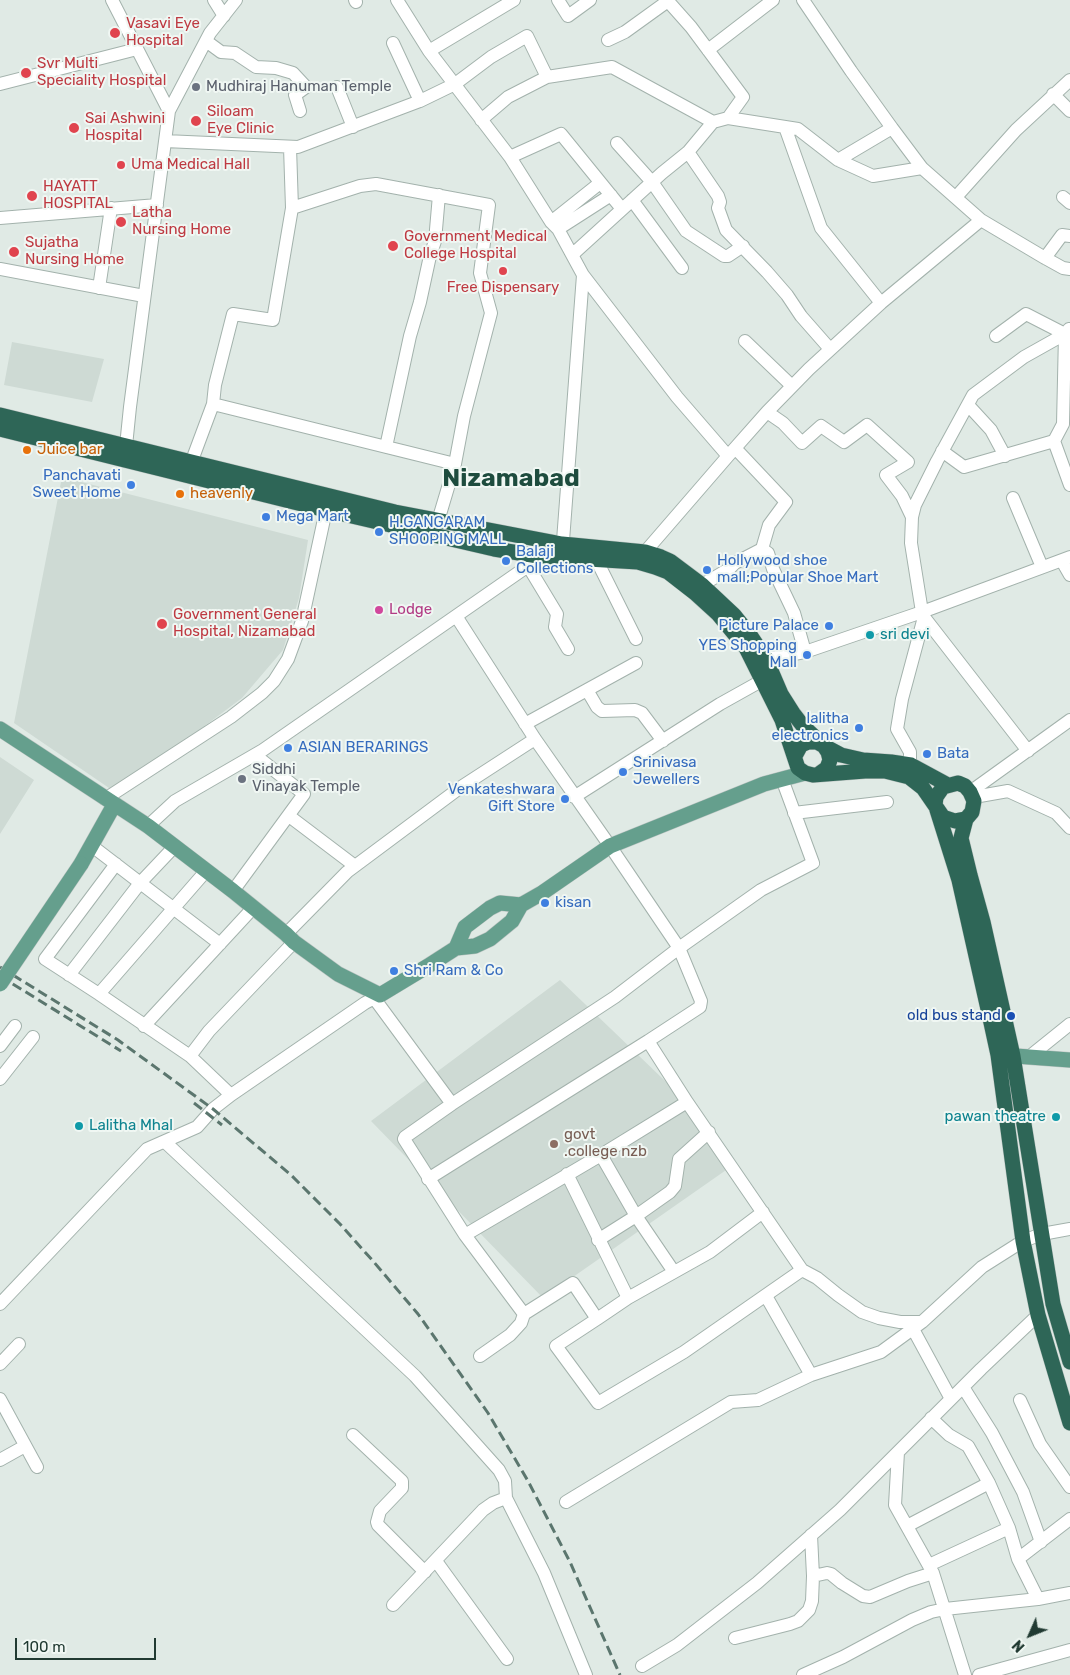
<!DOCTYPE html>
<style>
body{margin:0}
#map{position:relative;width:1070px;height:1675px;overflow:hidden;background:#e0eae5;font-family:Rubik,sans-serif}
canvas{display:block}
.north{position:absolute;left:1005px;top:1610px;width:50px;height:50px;-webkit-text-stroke:4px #f0f7f3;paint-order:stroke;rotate:226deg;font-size:14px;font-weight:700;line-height:20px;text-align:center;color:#213a32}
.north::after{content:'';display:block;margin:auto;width:18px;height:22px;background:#213a32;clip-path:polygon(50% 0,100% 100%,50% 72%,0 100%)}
.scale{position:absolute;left:15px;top:1638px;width:141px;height:22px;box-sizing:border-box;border:2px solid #213a32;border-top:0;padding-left:6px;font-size:15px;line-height:18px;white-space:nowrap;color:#213a32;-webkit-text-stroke:4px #f0f7f3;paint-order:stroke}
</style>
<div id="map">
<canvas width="1070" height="1675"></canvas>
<div class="north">N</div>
<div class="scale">100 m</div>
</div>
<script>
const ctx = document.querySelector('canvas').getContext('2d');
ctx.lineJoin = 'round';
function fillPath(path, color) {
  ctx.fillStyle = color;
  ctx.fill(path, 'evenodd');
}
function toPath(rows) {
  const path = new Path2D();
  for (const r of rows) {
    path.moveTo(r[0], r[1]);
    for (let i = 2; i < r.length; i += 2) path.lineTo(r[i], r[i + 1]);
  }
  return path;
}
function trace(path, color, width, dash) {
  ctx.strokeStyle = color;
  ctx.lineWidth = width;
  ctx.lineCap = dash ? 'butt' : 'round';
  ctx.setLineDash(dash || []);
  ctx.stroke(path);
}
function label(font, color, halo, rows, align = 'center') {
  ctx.font = font + ' Rubik,sans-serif';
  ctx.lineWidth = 4;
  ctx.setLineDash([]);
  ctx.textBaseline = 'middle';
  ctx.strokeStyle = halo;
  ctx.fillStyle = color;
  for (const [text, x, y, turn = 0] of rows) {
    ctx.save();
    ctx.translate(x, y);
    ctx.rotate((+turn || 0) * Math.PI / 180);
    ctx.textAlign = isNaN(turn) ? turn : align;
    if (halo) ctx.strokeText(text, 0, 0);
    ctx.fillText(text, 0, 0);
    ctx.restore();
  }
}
fillPath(toPath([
 [12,342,104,359,92,402,4,385],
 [62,477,308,540,299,598,283,650,242,698,186,740,112,790,14,723],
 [0,757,34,780,0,834],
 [560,980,687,1102,729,1168,543,1298,371,1121]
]), '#cedad4');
const minor = toPath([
 [112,0,169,111],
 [214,0,224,16],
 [355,0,356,2],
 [397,0,429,51,510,157,551,222,558,229,583,275,562,554],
 [558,0,568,16,590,0],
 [667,0,691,27,743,97,728,118],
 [803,0,851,71,892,128,838,160,873,176,922,168,981,220,1045,258,1063,268,1070,269],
 [608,40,625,32,668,1],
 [206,41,221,52,235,53,256,67,276,68,293,73,306,87,295,95,300,111],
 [393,43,420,101],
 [708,50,773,0],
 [429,51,514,0],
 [0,84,137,49],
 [337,87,353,127],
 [1053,94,1070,111],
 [481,120,508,97,547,77,612,67,713,122],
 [785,127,821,228,881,303],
 [892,128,922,168],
 [165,141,298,147,420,101,455,84,491,57,527,36,547,77],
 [617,143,652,182,686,231,724,256,728,256,743,246],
 [290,147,292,208],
 [688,152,718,196,720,202,718,208,726,230,767,272,787,295,801,316,830,349],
 [510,157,561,134,622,209],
 [956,197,1016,130,1070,80],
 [1063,197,1070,203],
 [632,200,682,268],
 [0,218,157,205],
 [551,222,600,183],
 [558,229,611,195],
 [573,254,662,173,688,152,713,122,728,118,798,129,838,160],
 [1045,258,1062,235,1070,236],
 [0,269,144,296],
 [583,275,677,397,728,456],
 [99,288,111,208],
 [1069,329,1065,334,1063,424,1054,441,1070,485],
 [996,336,1026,314,1065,334,1024,357,973,395,937,461,915,505,912,517,911,543,922,612,1070,557],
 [745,341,792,386],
 [213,404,455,464],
 [968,405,991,430,1005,456],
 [767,412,783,423,802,443,821,426,844,442,867,425,908,462,886,475,902,496,912,517],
 [126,446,130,407,169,111,210,33,236,0],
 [386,447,410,336,420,302,430,256,435,241,439,195],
 [735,448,786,502,769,525,762,549],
 [942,451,964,467,1054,441],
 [191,463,213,404,215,385,233,314,273,320,292,208,360,186,376,184,489,205,480,273,491,313,464,416,455,464,438,521],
 [1013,498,1042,567],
 [645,552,728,456,767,412,809,369,881,303,981,220],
 [596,559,636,639],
 [1062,561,1070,575],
 [528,566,557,614,555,627,568,649],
 [702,585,729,569,735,563,762,549,768,553,773,569,794,613,805,652],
 [924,617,1028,751],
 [766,659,805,652,922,612,924,617,902,699,897,729,910,752,910,773],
 [587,690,597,707,602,711,635,710,642,713,663,741],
 [525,724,636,663],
 [970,792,1070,720],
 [574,797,720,704,763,680],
 [974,797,1008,791,1056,813,1070,828],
 [105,799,231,717,262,693,274,681,288,659,302,621,326,510],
 [794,813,887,802],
 [289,816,355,866],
 [148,826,175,801,263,750,528,566,550,542],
 [92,846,220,944],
 [116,864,45,959,99,994,190,1056,231,1095],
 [233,891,304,794,255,755],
 [286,934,347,872,461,787,535,739],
 [69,975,140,883,175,846],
 [99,994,206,871],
 [374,998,452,1104,405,1137,404,1139,465,1235,601,1155,687,1102,648,1041,700,1007,701,1001,679,948,761,890,813,863,782,779],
 [144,1026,253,908],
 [0,1046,15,1026],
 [190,1056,209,1031,294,942],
 [1029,1057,1070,1024],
 [0,1079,33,1037],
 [452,1104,615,997,679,948,610,846,535,739,456,616],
 [165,1142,415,1376,499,1470,505,1481,506,1498,544,1573,586,1675],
 [601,1155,636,1216,674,1272],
 [567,1174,628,1298],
 [428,1179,648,1041],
 [465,1235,524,1314,573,1283,597,1319,556,1346,598,1403,684,1352,802,1270,687,1102],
 [598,1240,636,1216,670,1192,675,1186,679,1159,709,1132],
 [802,1270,817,1278,838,1295,862,1312,879,1318,900,1322,922,1322],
 [766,1296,811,1375,881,1352,922,1322,982,1267,1023,1241,1042,1234,1070,1229],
 [0,1304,147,1149,197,1127,213,1109,231,1095,365,1003,380,995],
 [597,1319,628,1298,710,1252,763,1212],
 [913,1329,951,1399],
 [480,1356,510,1335,521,1323,524,1314],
 [0,1364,19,1344],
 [963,1387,992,1433,1023,1492,1041,1542],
 [0,1399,37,1467],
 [1020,1400,1040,1444,1070,1487],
 [931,1418,949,1435,968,1446,989,1483,1009,1528,1018,1559,1038,1599,1070,1593],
 [353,1435,402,1481,402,1488,380,1511,377,1522,378,1525,425,1572],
 [898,1452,895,1505,933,1573,965,1675],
 [0,1460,25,1446],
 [566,1502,731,1402,758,1400,811,1375],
 [907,1526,989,1483],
 [1018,1559,1070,1519],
 [436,1561,507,1659],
 [929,1565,1009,1528],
 [813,1576,827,1573,831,1574,842,1583,863,1596,870,1597,908,1581,933,1573],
 [393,1605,483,1510,493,1503,506,1498],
 [735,1638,790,1624,798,1621,809,1610,812,1601,813,1576,811,1535],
 [642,1666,677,1645,757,1583,840,1510,981,1369,1038,1315],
 [803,1675,843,1657,912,1620,931,1612,945,1609,1038,1599],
 [979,1675,1070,1650]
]);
const major = toPath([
 [0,729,148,826,233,891,286,934,294,942,338,974,380,995,428,966,456,948,465,927,490,908,500,903,521,905],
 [81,864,114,805],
 [456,948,475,946,490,939,512,921,521,905,542,893,610,846,764,784,805,773],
 [1002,1055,1070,1060]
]);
const highway = toPath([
 [0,415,395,512,562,544,645,552,661,557,670,561,702,585,734,615,750,635,766,659,781,694,793,713,803,726,824,746,841,755,863,760,891,762,911,765,948,785],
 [0,429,326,510,494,549,538,556,638,562,655,567,668,572,695,593,718,614,746,648,782,720,798,768,805,773,813,775,865,771,885,771,909,777,923,788,943,817,955,821,966,819,972,812,974,801,970,792,965,786,958,783,943,787,936,797,935,805],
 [795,756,801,745,808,742,817,742,824,746,828,752,830,760,827,768,820,773],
 [937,810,959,880,990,1018,998,1055,1023,1241,1038,1315,1070,1423],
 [966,819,961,838,970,875,983,922,1013,1056,1053,1304,1070,1362]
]);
trace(minor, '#a3b2ac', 14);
trace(major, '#bcc4c2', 16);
trace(highway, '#bcc4c2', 16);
trace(minor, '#fff', 12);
trace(major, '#659f8d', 15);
trace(highway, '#2e6657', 15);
trace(toPath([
 [0,967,118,1040,213,1109,291,1175,340,1224,373,1261,418,1314,488,1413,528,1481,570,1562,620,1675],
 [0,976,121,1051],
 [194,1103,222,1125]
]), '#5b766e', 3, [10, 5]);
const majorBridge = toPath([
 [0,984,81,864]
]);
trace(majorBridge, '#bcc4c2', 16, []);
trace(majorBridge, '#659f8d', 15);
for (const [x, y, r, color] of [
 [115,33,6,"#e0444e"],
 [26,73,6,"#e0444e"],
 [196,87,5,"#6b7280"],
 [196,121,6,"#e0444e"],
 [74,128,6,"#e0444e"],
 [121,165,5,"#e0444e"],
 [32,196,6,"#e0444e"],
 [121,222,6,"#e0444e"],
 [393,246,6,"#e0444e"],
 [14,252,6,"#e0444e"],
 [503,271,5,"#e0444e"],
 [27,450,5,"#e8710a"],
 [131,485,5,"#3f7fe0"],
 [180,494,5,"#e8710a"],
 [266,517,5,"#3f7fe0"],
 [379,532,5,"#3f7fe0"],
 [506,561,5,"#3f7fe0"],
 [707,570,5,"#3f7fe0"],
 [379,610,5,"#d1479c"],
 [162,624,6,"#e0444e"],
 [829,626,5,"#3f7fe0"],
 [870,635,5,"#0f9aa8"],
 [807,655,5,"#3f7fe0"],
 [859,728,5,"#3f7fe0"],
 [288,748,5,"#3f7fe0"],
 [927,754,5,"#3f7fe0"],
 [623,772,5,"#3f7fe0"],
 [242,779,5,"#6b7280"],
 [565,799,5,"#3f7fe0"],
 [545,903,5,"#3f7fe0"],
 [394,971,5,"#3f7fe0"],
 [1011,1016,5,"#1a4fb4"],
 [1056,1117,5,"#0f9aa8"],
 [79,1126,5,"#0f9aa8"],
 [554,1144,5,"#8d6e63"]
]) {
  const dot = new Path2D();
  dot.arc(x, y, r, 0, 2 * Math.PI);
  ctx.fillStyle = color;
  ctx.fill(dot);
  trace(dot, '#f0f7f3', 2);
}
label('15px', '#be3a42', '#f0f7f3', [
 ["Vasavi Eye",126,24],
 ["Hospital",126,41],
 ["Svr Multi",37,64],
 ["Speciality Hospital",37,81],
 ["Siloam",207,112],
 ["Eye Clinic",207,129],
 ["Sai Ashwini",85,119],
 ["Hospital",85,136],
 ["Uma Medical Hall",131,165],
 ["HAYATT",43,187],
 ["HOSPITAL",43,204],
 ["Latha",132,213],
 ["Nursing Home",132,230],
 ["Government Medical",404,237],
 ["College Hospital",404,254],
 ["Sujatha",25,243],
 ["Nursing Home",25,260],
 ["Free Dispensary",503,288,"center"],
 ["Government General",173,615],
 ["Hospital, Nizamabad",173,632]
], 'left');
label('15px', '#5b616d', '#f0f7f3', [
 ["Mudhiraj Hanuman Temple",206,87],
 ["Siddhi",252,770],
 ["Vinayak Temple",252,787]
], 'left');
label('15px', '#c56008', '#f0f7f3', [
 ["Juice bar",37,450],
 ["heavenly",190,494]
], 'left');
label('15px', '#366cbe', '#f0f7f3', [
 ["Panchavati",121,476,"right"],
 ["Sweet Home",121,493,"right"],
 ["Mega Mart",276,517],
 ["H.GANGARAM",389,523],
 ["SHOOPING MALL",389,540],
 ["Balaji",516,552],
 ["Collections",516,569],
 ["Hollywood shoe",717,561],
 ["mall;Popular Shoe Mart",717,578],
 ["Picture Palace",819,626,"right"],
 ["YES Shopping",797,646,"right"],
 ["Mall",797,663,"right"],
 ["lalitha",849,719,"right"],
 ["electronics",849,736,"right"],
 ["ASIAN BERARINGS",298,748],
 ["Bata",937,754],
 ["Srinivasa",633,763],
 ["Jewellers",633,780],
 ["Venkateshwara",555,790,"right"],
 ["Gift Store",555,807,"right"],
 ["kisan",555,903],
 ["Shri Ram & Co",404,971]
], 'left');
label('15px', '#b23c85', '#f0f7f3', [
 ["Lodge",389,610]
], 'left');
label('15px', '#0d838f', '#f0f7f3', [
 ["sri devi",880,635],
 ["pawan theatre",1046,1117,"right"],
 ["Lalitha Mhal",89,1126]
], 'left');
label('15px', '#164399', '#f0f7f3', [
 ["old bus stand",1001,1016]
], 'right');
label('15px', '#785e54', '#f0f7f3', [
 ["govt",564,1135],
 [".college nzb",564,1152]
], 'left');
label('bold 25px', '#1e4c3e', '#f0f7f3', [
 ["Nizamabad",511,479]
]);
</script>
